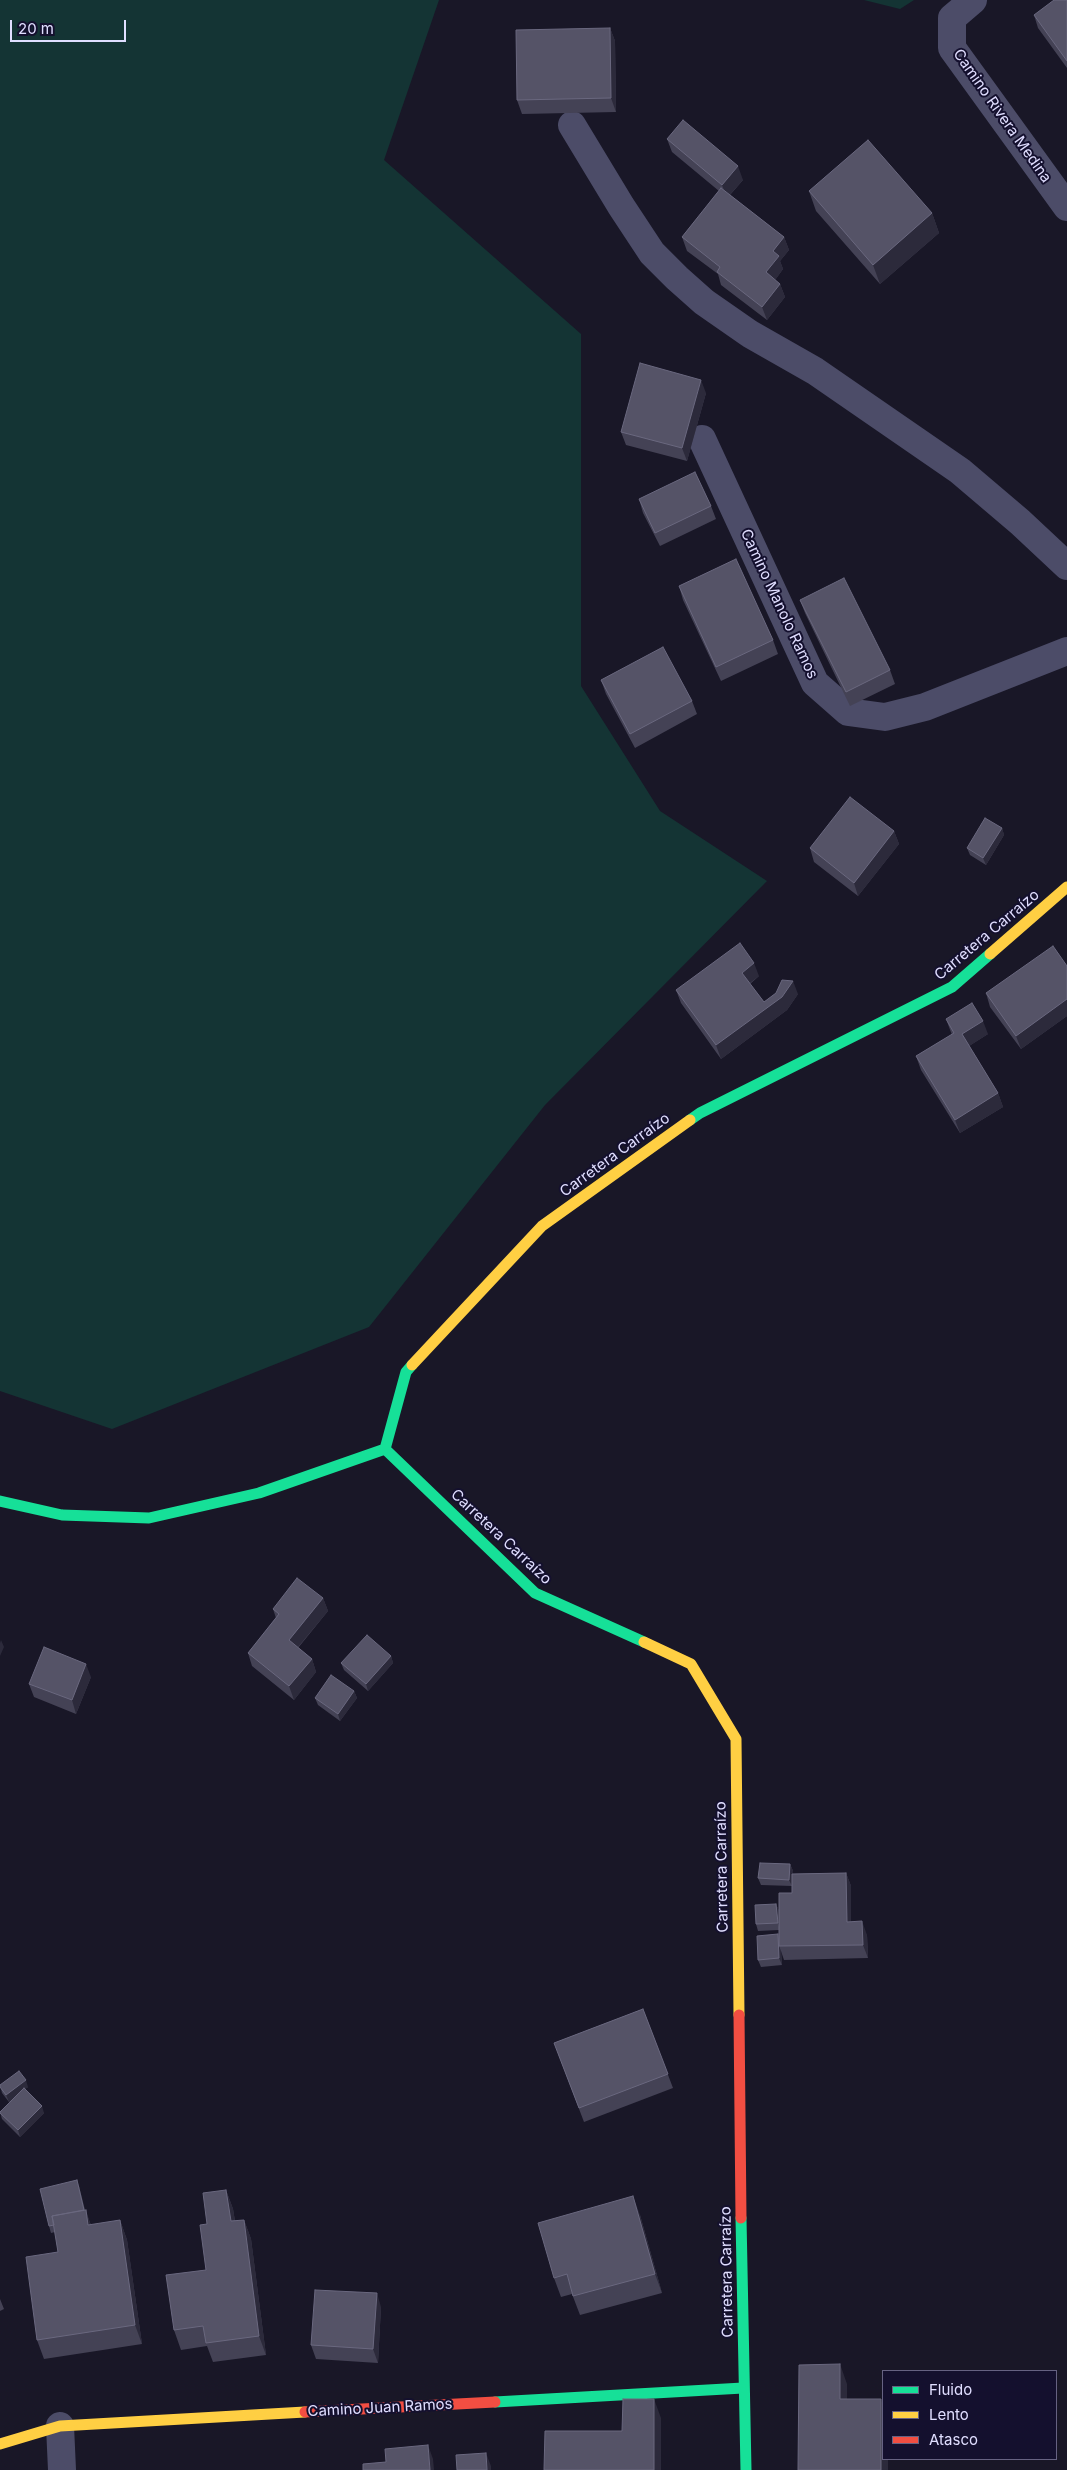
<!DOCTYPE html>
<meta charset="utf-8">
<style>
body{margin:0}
#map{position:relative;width:1067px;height:2470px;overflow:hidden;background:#191727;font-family:Inter,sans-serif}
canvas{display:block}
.legend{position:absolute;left:882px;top:2370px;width:175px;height:90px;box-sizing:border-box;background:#14102e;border:1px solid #666282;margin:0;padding:6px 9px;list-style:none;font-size:15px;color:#e0deff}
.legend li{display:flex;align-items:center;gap:10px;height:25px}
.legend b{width:25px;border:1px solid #666282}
.scale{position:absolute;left:10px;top:20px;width:116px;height:22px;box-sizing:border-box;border:2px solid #e0deff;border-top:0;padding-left:6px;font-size:15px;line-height:18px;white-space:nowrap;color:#e0deff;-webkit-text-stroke:4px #14102e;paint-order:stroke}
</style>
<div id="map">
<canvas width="1067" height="2470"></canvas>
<ul class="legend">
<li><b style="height:6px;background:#16e098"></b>Fluido</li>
<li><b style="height:6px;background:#ffcf43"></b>Lento</li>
<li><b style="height:6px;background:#f24e42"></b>Atasco</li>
</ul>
<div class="scale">20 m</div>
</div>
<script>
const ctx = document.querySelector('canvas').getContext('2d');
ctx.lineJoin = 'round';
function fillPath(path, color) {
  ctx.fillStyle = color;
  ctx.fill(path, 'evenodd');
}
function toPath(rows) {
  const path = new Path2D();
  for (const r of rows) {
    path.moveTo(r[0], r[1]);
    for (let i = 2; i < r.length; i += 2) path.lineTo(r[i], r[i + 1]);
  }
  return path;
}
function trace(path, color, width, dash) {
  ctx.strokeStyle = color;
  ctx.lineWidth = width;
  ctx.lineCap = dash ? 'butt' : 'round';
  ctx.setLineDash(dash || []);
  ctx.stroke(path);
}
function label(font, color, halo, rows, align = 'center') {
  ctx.font = font + ' Inter,sans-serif';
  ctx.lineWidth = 4;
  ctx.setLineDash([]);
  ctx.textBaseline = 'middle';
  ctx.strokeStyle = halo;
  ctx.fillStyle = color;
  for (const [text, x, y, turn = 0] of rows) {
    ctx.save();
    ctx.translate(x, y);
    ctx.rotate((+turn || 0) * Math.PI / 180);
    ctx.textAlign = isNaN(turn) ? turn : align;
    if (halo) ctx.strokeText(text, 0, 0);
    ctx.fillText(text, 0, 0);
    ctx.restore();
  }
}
fillPath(toPath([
 [0,0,439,0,384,160,581,334,581,686,660,811,767,881,545,1105,369,1327,112,1429,0,1391],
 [864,0,914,0,900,9]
]), '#143434');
trace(toPath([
 [973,0,952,18,952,48,1067,207],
 [572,125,621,206,652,253,677,278,704,302,750,334,815,371,960,471,1020,522,1067,566],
 [702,439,815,683,848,712,885,717,925,707,1067,651],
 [60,2426,62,2470]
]), '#4c4c68', 28);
trace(toPath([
 [690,1120,700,1113,952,987,990,954],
 [412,1365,406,1372,385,1449,535,1593,644,1642],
 [0,1501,62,1515,149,1518,259,1493,385,1449],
 [741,2218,746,2470],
 [495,2402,743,2388]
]), '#16e098', 11);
trace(toPath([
 [990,954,1067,887],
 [412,1365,542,1226,690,1120],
 [644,1642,691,1664,736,1739,739,2015],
 [0,2444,60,2426,305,2412]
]), '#ffcf43', 11);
trace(toPath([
 [739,2015,741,2218],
 [305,2412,495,2402]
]), '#f24e42', 11);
fillPath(toPath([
 [1067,0,1067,68,1038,28,1034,15],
 [610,28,615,41,616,112,522,114,517,100],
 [667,139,743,180,730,195,784,237,789,250,780,261,783,269,775,280,780,284,785,297,767,320,721,285,718,274,687,251,682,237,719,191,672,152],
 [809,191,932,213,939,233,880,284,816,211],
 [706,393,687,461,626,445,621,432],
 [639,499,711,506,716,519,660,546,643,513],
 [679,586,773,640,778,654,721,681,683,600],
 [800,600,890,670,895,684,850,706,805,613],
 [601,680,692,701,697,714,635,748,606,694],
 [1002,828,1004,835,986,865,970,855,967,848],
 [894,831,899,844,858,896,814,862,810,848],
 [1067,966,1067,1016,1021,1049,990,1007,986,993],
 [759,976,750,984,764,1002,798,994,787,1010,721,1059,681,1003,676,990],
 [946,1019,988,1034,969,1046,998,1093,1003,1107,960,1133,921,1070,916,1056,952,1035],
 [323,1598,328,1611,298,1648,312,1659,316,1672,294,1700,252,1666,248,1653,276,1618,273,1609],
 [391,1656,393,1663,368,1691,344,1670,341,1663],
 [91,1677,76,1714,34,1697,29,1684],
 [354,1691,357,1698,340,1721,318,1705,315,1698],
 [790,1864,793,1871,792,1874,846,1873,851,1886,851,1922,867,1935,868,1958,784,1960,781,1951,782,1965,761,1967,758,1960,778,1934,779,1938,779,1930,758,1931,756,1924,776,1904,779,1911,792,1893,792,1881,792,1886,761,1885,758,1878],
 [643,2009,673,2088,584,2122,554,2043],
 [0,2085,28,2087,25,2089,44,2113,20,2137,2,2119,0,2112,13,2099,9,2102,2,2093],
 [79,2186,85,2210,91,2225,120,2220,127,2240,142,2344,44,2359,37,2340,58,2252,55,2232,51,2233,49,2226],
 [226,2190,233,2209,235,2221,244,2220,251,2239,266,2355,213,2362,207,2346,181,2350,174,2330,206,2270,207,2224],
 [640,2215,662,2293,580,2315,572,2294,561,2297,554,2278],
 [0,2299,4,2309,0,2311],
 [381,2307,378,2363,316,2359,311,2345]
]), '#444255');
fillPath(toPath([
 [610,28,615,41,616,112,611,98],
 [738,166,743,180,727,198,722,185],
 [932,213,939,233,880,284,873,265],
 [784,237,789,250,780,261,783,269,771,286,766,272,773,251],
 [780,284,785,297,767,320,762,307],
 [701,380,706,393,687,461,682,448],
 [1002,828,1004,835,986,865,983,858],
 [894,831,899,844,858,896,854,883],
 [754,963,759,976,746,986,742,973],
 [793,981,798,994,787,1010,721,1059,716,1045],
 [1067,999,1067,1016,1021,1049,1016,1036],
 [983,1021,988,1034,966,1048,962,1034],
 [998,1093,1003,1107,960,1133,955,1120],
 [323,1598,328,1611,293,1653,289,1640],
 [1,1640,4,1647,0,1656,0,1643],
 [391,1656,393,1663,368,1691,366,1684],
 [312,1659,316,1672,294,1700,289,1686],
 [86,1664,91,1677,76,1714,72,1700],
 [354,1691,357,1698,340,1721,338,1714],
 [790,1864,793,1871,792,1886,789,1880],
 [846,1873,851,1886,851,1935,847,1922],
 [776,1904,779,1911,780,1930,778,1923],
 [862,1921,867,1935,868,1958,863,1945],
 [778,1934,781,1941,779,1946,781,1951,782,1965,779,1958],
 [26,2080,28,2087,9,2102,6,2095],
 [42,2106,44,2113,20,2137,18,2130],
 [77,2180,79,2186,86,2216,86,2210,92,2229,88,2225],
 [226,2190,233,2209,238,2240,231,2221],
 [633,2196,640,2215,662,2293,655,2274],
 [120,2220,127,2240,142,2344,135,2325],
 [244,2220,251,2239,266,2355,259,2336],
 [377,2293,381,2307,378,2363,373,2349],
 [840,2364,847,2384,847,2418,840,2399],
 [654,2399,661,2418,661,2470,654,2470],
 [881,2399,883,2406,883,2459,888,2459,888,2470,881,2470],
 [428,2445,433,2459,434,2470,430,2470],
 [486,2453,491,2466,491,2470,487,2470]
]), '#2c2a3b');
const building = toPath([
 [1054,0,1067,0,1067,61,1034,15,1054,0],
 [610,28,611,98,517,100,516,30,610,28],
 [683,120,738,166,722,185,667,139,683,120],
 [868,140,932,213,873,265,809,191,868,140],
 [721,188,784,237,773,251,779,256,766,272,780,284,762,307,717,272,720,267,682,237,721,188],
 [640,363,701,380,682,448,621,432,640,363],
 [695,472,711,506,655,533,639,499,695,472],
 [736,559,773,640,716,667,679,586,736,559],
 [844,578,890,670,846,692,800,600,844,578],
 [663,647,692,701,630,734,601,680,663,647],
 [850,797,894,831,854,883,810,848,850,797],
 [985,818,1002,828,983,858,967,848,985,818],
 [740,943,754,963,742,973,764,1002,776,993,782,980,793,981,782,997,716,1045,676,990,740,943],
 [1053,946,1067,966,1067,999,1016,1036,986,993,1053,946],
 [972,1003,983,1021,962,1034,998,1093,955,1120,916,1056,954,1033,946,1019,972,1003],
 [297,1578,323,1598,289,1640,312,1659,289,1686,248,1653,279,1614,273,1609,297,1578],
 [367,1635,391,1656,366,1684,341,1663,367,1635],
 [44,1647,86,1664,72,1700,29,1684,44,1647],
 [331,1675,354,1691,338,1714,315,1698,331,1675],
 [760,1863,790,1864,789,1880,758,1878,760,1863],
 [846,1873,847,1922,862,1921,863,1945,779,1946,779,1893,792,1893,792,1874,846,1873],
 [776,1904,778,1923,756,1924,755,1905,776,1904],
 [778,1934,779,1958,758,1960,757,1936,778,1934],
 [643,2009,668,2074,579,2108,554,2043,643,2009],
 [19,2071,26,2080,6,2095,0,2087,0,2085,19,2071],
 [24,2088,42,2106,18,2130,0,2113,0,2112,24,2088],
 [77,2180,84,2210,52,2216,54,2225,49,2226,40,2189,77,2180],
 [226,2190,231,2221,244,2220,259,2336,206,2343,203,2326,174,2330,166,2275,206,2270,200,2225,207,2224,203,2193,226,2190],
 [633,2196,655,2274,573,2296,567,2274,554,2278,538,2223,633,2196],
 [86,2210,88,2225,120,2220,135,2325,37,2340,26,2257,58,2252,52,2216,86,2210],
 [315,2290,377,2293,373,2349,311,2345,315,2290],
 [840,2364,840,2399,881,2399,881,2470,798,2470,799,2365,840,2364],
 [623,2399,654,2399,654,2470,544,2470,545,2431,622,2431,623,2399],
 [428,2445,430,2470,363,2470,363,2464,386,2462,385,2449,428,2445],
 [486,2453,487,2470,457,2470,456,2455,486,2453]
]);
fillPath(building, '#555367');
trace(building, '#6a687f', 1);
label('15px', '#e0deff', '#14102e', [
 ["Camino Rivera Medina",1002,116,55],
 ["Camino Manolo Ramos",779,604,65],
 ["Carretera Carraízo",987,935,-40],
 ["Carretera Carraízo",615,1155,-36],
 ["Carretera Carraízo",501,1537,43],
 ["Carretera Carraízo",722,1867,-91],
 ["Carretera Carraízo",727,2272,-91],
 ["Camino Juan Ramos",380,2408,-3]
]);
</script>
